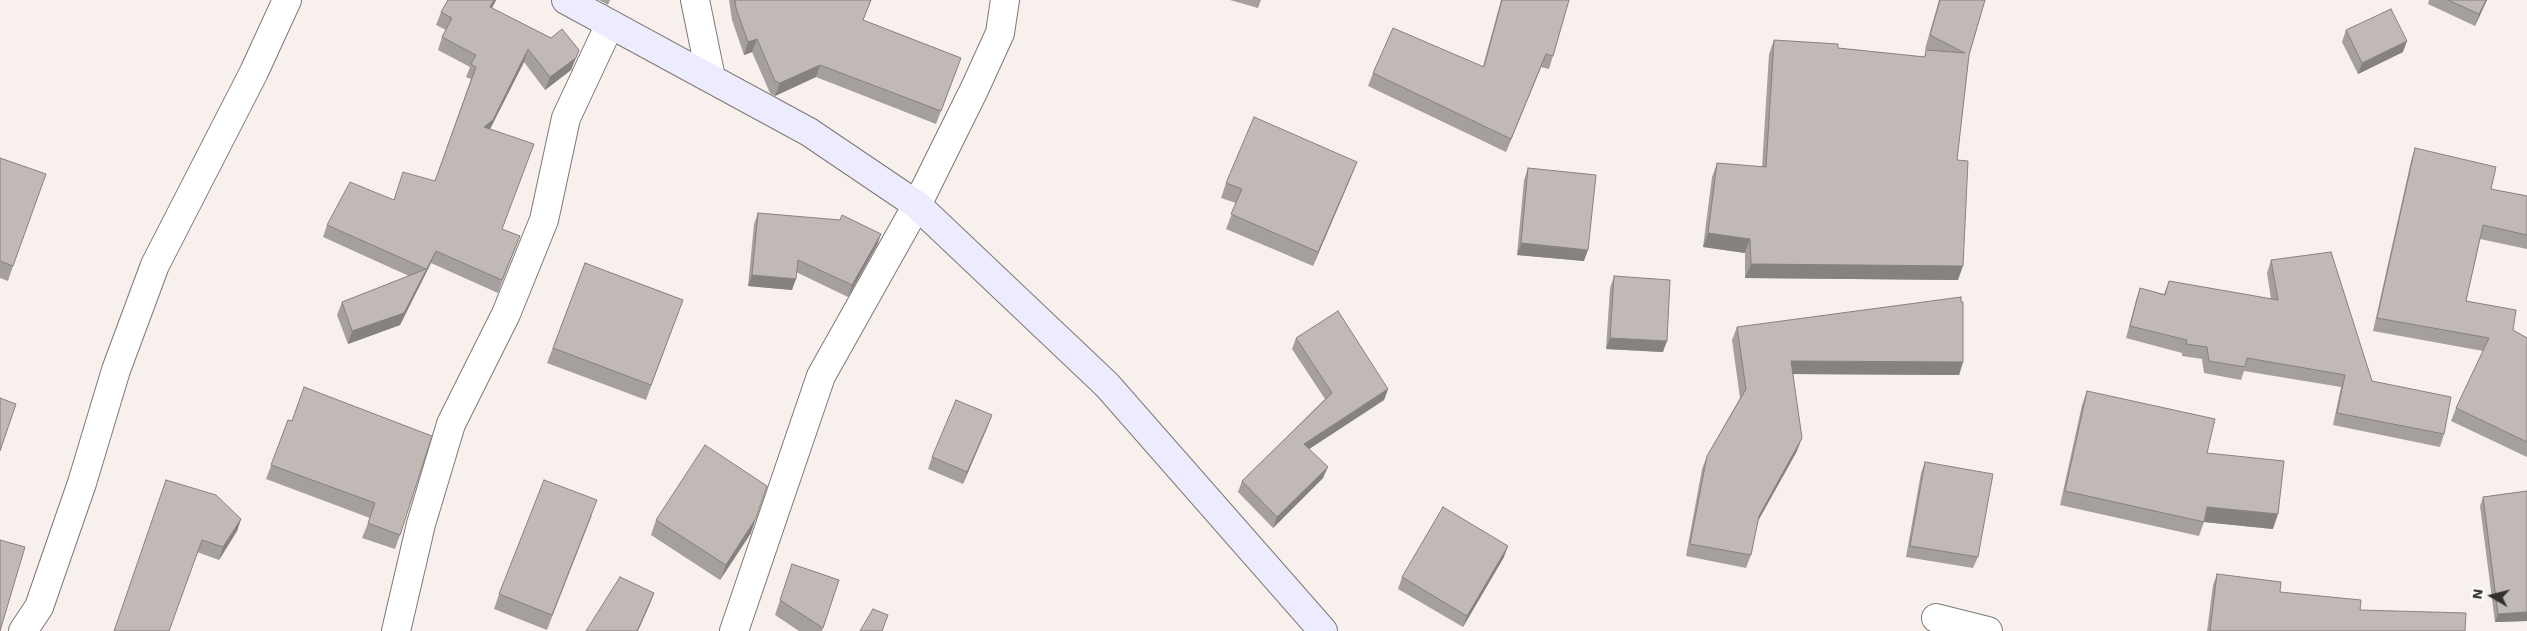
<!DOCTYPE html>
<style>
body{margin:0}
#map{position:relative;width:2527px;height:631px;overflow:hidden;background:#f8f0ed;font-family:"Work Sans",sans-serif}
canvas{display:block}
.north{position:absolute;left:2467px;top:571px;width:50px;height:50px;-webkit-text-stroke:4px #fff;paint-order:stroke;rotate:278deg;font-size:14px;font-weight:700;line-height:20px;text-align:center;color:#33302f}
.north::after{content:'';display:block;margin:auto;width:18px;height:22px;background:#33302f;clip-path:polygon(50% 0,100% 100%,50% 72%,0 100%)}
</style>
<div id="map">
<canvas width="2527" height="631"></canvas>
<div class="north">N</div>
</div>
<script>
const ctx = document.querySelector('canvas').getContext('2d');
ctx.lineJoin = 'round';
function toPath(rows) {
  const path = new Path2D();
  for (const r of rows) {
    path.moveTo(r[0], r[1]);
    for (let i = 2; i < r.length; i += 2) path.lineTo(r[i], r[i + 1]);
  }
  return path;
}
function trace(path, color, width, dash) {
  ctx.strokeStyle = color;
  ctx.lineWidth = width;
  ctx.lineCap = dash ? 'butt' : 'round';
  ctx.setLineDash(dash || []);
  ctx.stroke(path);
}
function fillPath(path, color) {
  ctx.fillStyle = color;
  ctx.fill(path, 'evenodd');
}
const minor = toPath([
 [1936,618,1988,631],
 [23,631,39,607,82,483,116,370,155,265,254,72,287,0],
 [396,631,421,524,451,424,506,314,544,220,566,118,610,24],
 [734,631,821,376,917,205,974,90,1000,33,1005,0]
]);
const tertiary = toPath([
 [695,0,711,78]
]);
const secondary = toPath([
 [566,0,809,132,917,205,1107,385,1323,631]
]);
trace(minor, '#7e7875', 30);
trace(tertiary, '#7e7875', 30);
trace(secondary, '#7e7875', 30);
trace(minor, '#fff', 28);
trace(tertiary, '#fff', 28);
trace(secondary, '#ececfe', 28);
fillPath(toPath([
 [448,0,496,0,492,8,551,38,579,50,571,70,545,90,524,62,490,129,502,229,520,236,498,293,431,263,400,325,348,344,337,315,342,302,409,276,323,237,327,225,393,200,435,181,471,79,466,77,470,67,438,50,442,37,446,30,436,25,441,12],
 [599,0,610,0,608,5],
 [729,0,871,0,863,20,961,58,936,124,816,77,775,96,770,93,752,52,744,55,732,20],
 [1230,0,1261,0,1258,8],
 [1501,0,1569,0,1553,56,1549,69,1541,67,1506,152,1368,86,1373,73,1483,66],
 [1939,0,1985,0,1969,55,1957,160,1958,280,1745,278,1745,253,1703,247,1712,177,1717,163,1762,167,1769,54,1774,40,1838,48,1924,57,1927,50,1925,49],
 [2429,0,2487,0,2475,26,2428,4],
 [2346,30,2403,52,2358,74,2342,42],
 [2415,148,2491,189,2527,196,2527,249,2480,239,2466,301,2527,338,2527,457,2451,421,2456,408,2483,351,2373,331,2411,161],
 [0,158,13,266,8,281,0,278],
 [1528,168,1584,261,1517,255,1524,180],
 [1351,177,1313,266,1226,229,1236,203,1221,198,1226,183],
 [758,213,881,234,877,245,848,297,796,272,792,290,748,286,754,224],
 [2271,260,2372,381,2444,434,2440,447,2333,425,2341,387,2244,371,2241,380,2204,373,2202,359,2182,356,2182,353,2126,338,2136,300,2140,288,2164,294,2169,281,2271,299,2267,273],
 [585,263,683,300,646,400,547,363],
 [1614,276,1663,352,1606,349,1610,288],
 [1961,302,1963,362,1959,375,1793,374,1797,451,1757,523,1751,555,1746,568,1686,556,1702,469,1707,456,1740,398,1732,340,1737,327],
 [1296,338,1388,389,1384,400,1309,449,1323,478,1273,528,1238,492,1242,481,1325,399,1292,349],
 [304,387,400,535,395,549,362,538,370,518,266,479,288,420,292,421],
 [2087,391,2273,529,2204,522,2199,536,2060,505,2082,405],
 [992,415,963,484,928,469,932,457],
 [1925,462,1978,557,1973,568,1906,557,1921,473],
 [166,480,241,519,237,531,219,560,197,552],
 [2527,491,2527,621,2495,622,2480,506,2483,497],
 [592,515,547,630,494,609,499,594],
 [656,520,751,533,720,580,651,535],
 [1504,557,1463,627,1398,589,1402,577],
 [792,564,839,580,822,631,799,631,775,615],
 [2217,574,2280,592,2360,610,2465,631,2207,631,2213,585]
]), '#a59f9d');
fillPath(toPath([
 [494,0,496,0,486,20,490,7],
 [2486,0,2487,0,2475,26,2479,14],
 [757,39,752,52,744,55,748,42],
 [2407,41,2403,52,2358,74,2362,63],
 [528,49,524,62,488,133,484,127],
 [579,50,571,70,545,90,550,77],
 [1546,54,1541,67,1506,152,1511,139],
 [820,65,816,77,775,96,780,83],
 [1357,162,1351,177,1313,266,1318,252],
 [1708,233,1750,239,1745,253,1703,247],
 [881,234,877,245,848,297,852,285],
 [1521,243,1588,250,1584,261,1517,255],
 [436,251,431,263,400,325,348,344,352,331,404,313],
 [1751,264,1963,266,1958,280,1745,278],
 [752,275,796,279,792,290,748,286],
 [1610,338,1667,341,1663,352,1606,349],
 [1791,361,1963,362,1959,375,1786,374],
 [1388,389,1384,400,1300,455,1304,444],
 [992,415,988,426,963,484,967,472],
 [1802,438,1797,451,1754,528,1759,516],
 [1328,467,1323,478,1273,528,1277,517],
 [2207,507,2278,514,2273,529,2204,522],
 [756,518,751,533,720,580,726,565],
 [241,519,237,531,219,560,223,547],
 [1508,546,1504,557,1463,627,1467,616],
 [654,593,650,604,638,631,637,631],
 [2527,612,2527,621,2495,622,2498,614]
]), '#86827f');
const building = toPath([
 [448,0,494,0,490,7,551,38,562,29,579,50,576,58,550,77,528,49,493,120,484,127,534,144,502,229,520,236,502,280,436,251,404,313,352,331,342,302,426,269,327,225,350,182,394,200,403,172,435,181,476,67,471,64,476,55,442,37,452,18,441,12,448,0],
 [735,0,871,0,863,20,961,58,941,111,820,65,780,83,775,81,757,39,748,42,736,8,735,0],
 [1502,0,1569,0,1553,56,1546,54,1511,139,1373,73,1393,28,1484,67,1502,0],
 [1940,0,1985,0,1969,55,1957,160,1968,161,1963,266,1751,264,1750,239,1708,233,1717,163,1766,167,1774,40,1838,44,1838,48,1925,57,1926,50,1965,53,1930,35,1940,0],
 [2448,0,2486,0,2479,14,2448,0],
 [2391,9,2407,41,2362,63,2346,30,2391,9],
 [1254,117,1357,162,1318,252,1231,214,1242,189,1226,183,1254,117],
 [2415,148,2496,167,2491,189,2527,196,2527,235,2483,225,2466,301,2516,310,2513,330,2527,338,2527,442,2456,408,2489,338,2377,318,2415,148],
 [0,158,46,174,13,266,0,261,0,158],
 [1528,168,1596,175,1588,250,1521,243,1528,168],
 [758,213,840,220,842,215,881,234,852,285,798,260,796,279,752,275,758,213],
 [2331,252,2372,381,2451,397,2444,434,2337,413,2345,375,2247,358,2245,367,2209,361,2207,347,2186,344,2187,340,2130,326,2140,288,2165,295,2169,281,2278,300,2271,260,2331,252],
 [585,263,683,300,651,385,553,348,585,263],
 [1614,276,1670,280,1667,341,1610,338,1614,276],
 [1961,297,1961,302,1963,302,1963,362,1791,361,1802,438,1759,516,1751,555,1690,544,1707,456,1746,389,1737,327,1961,297],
 [1338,311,1388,389,1304,444,1328,467,1277,517,1242,481,1332,393,1296,338,1338,311],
 [304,387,432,436,400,535,368,523,375,503,271,465,288,420,292,421,304,387],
 [2087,391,2215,419,2207,453,2284,461,2278,514,2207,507,2204,522,2065,491,2087,391],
 [0,398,16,404,0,451,0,398],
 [956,400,992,415,967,472,932,457,956,400],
 [705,445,767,486,756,518,726,565,656,520,705,445],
 [1925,462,1993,474,1978,557,1910,546,1925,462],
 [166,480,216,495,241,519,223,547,202,540,169,631,114,631,166,480],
 [544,480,597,500,552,615,499,594,544,480],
 [2527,491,2527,612,2498,614,2483,497,2527,491],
 [1443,507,1508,546,1467,616,1402,577,1443,507],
 [0,540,25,547,0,631,0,540],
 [792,564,839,580,823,628,780,600,792,564],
 [2217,574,2281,582,2280,592,2361,600,2360,610,2466,613,2465,631,2210,631,2217,574],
 [620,577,654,593,637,631,586,631,620,577],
 [873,609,888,615,882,631,860,631,873,609]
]);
fillPath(building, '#c0b9b6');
trace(building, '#86827f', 1);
</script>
